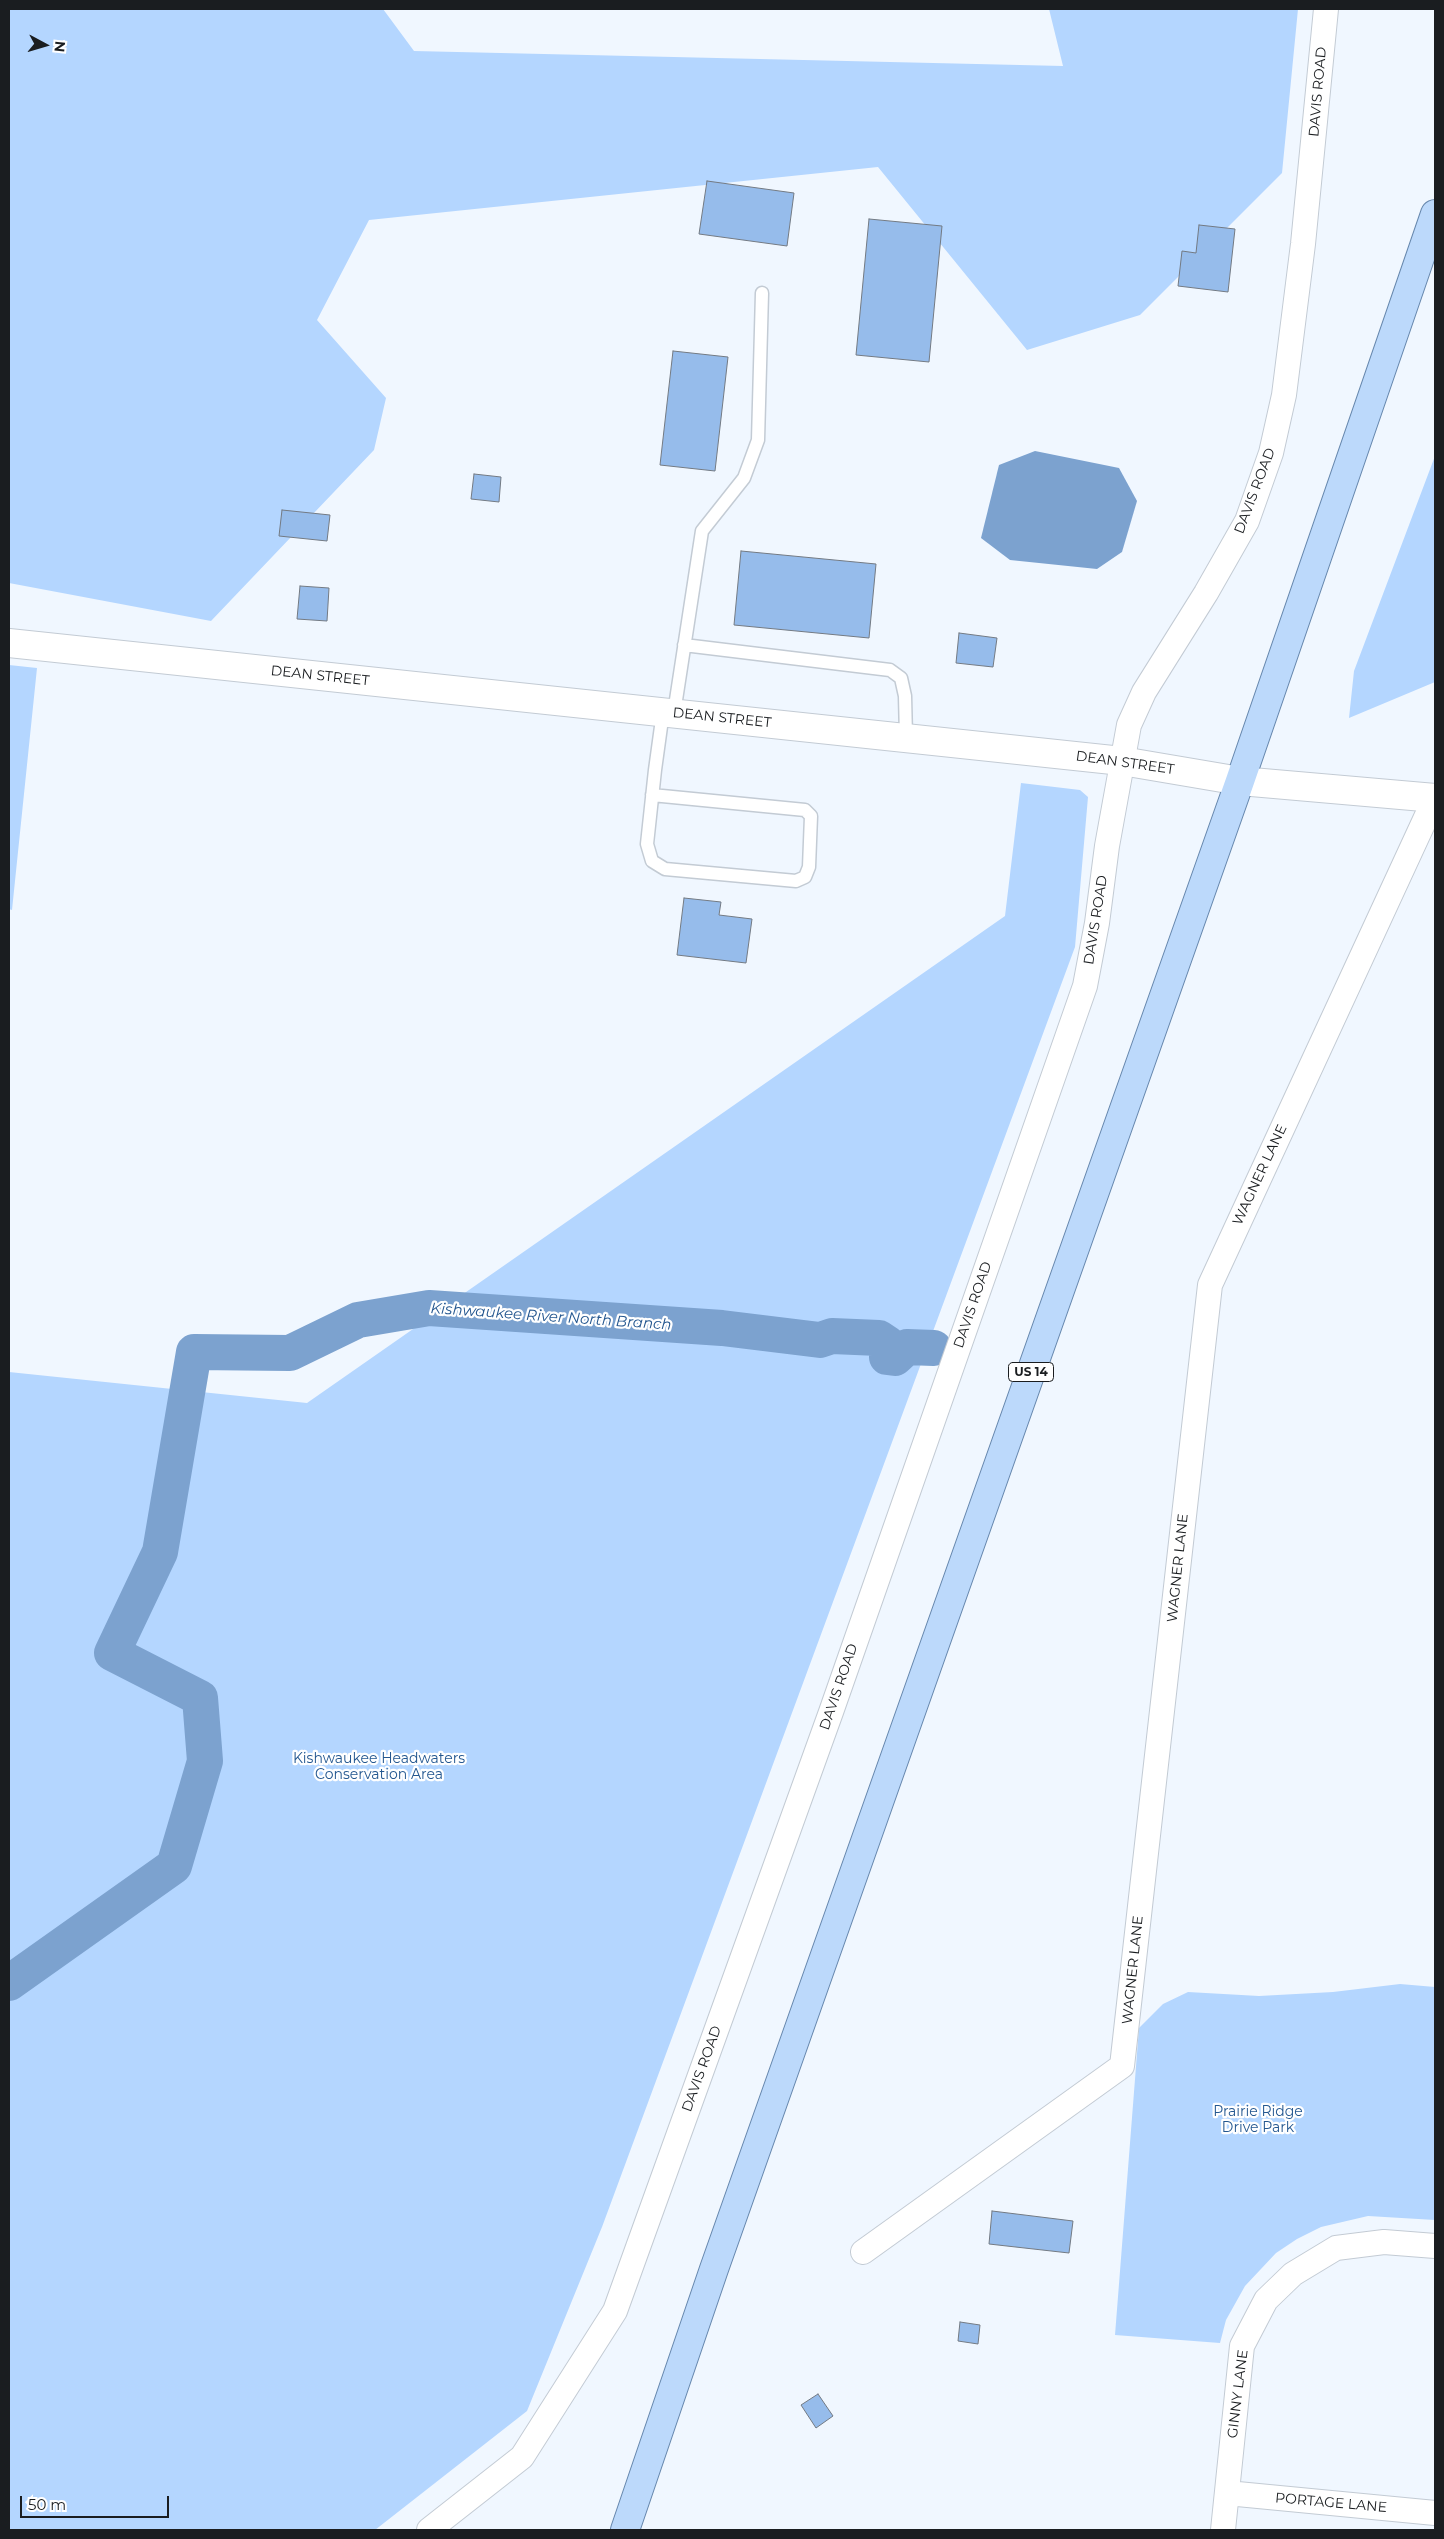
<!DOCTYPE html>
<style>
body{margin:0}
#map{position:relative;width:1444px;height:2539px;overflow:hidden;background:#f0f7ff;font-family:Montserrat,sans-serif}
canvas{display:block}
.frame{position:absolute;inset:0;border:10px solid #1a1d20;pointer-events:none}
.north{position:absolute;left:20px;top:20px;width:50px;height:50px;-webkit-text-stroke:4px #fff;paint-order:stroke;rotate:96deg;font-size:14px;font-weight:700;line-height:20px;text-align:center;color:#1a1d20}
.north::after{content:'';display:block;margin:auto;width:18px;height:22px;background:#1a1d20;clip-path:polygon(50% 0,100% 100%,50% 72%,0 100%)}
.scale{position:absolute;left:20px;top:2496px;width:149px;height:22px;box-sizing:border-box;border:2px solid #1a1d20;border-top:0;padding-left:6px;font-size:15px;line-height:18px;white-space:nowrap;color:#1a1d20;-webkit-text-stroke:4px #fff;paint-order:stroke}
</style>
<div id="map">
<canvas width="1444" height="2539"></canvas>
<div class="frame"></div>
<div class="north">N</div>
<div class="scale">50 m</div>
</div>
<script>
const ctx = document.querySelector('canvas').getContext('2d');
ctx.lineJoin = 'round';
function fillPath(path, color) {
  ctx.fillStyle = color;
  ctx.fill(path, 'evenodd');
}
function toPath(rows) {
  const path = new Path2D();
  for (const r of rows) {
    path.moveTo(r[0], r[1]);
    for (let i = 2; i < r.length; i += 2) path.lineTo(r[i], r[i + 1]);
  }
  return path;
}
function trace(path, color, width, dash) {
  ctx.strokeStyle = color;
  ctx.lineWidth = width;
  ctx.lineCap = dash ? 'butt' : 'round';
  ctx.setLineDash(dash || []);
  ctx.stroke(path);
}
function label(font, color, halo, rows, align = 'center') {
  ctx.font = font + ' Montserrat,sans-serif';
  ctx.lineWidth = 4.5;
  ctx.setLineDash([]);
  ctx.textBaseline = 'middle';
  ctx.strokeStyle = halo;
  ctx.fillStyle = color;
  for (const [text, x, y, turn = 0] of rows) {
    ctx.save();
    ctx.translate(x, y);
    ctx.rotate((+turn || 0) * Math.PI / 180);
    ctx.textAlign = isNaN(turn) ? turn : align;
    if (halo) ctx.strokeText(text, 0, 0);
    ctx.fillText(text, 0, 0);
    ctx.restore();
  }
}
fillPath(toPath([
 [9,9,383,9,414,51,1063,66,1049,9,1298,9,1282,173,1140,315,1027,350,878,167,369,220,317,320,386,398,374,450,211,621,9,583],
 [1435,456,1435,682,1349,718,1354,671],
 [9,665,37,668,12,910,9,909],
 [1021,783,1080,790,1088,797,1075,947,602,2227,527,2411,375,2530,9,2530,9,1372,307,1403,1005,916],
 [1400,1984,1435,1987,1435,2220,1368,2216,1321,2227,1297,2239,1276,2253,1245,2286,1226,2320,1220,2343,1115,2335,1139,2028,1163,2004,1188,1992,1259,1996,1333,1992]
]), '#b4d6ff');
fillPath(toPath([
 [1035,451,1119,468,1137,501,1122,552,1097,569,1010,560,981,538,999,465]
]), '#7ca2cf');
trace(toPath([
 [9,1983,174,1866,205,1761,200,1698,112,1653,160,1552,194,1352,290,1353,358,1320,429,1308,722,1328,820,1340,832,1336,879,1338,888,1344,887,1357,895,1358,907,1347,934,1348]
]), '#7ca2cf', 36);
const building = toPath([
 [707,181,794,193,787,246,699,234,707,181],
 [869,219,942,226,929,362,856,355,869,219],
 [1199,225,1235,229,1228,292,1178,286,1182,251,1196,253,1199,225],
 [673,351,728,357,715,471,660,465,673,351],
 [474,474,501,477,499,502,471,499,474,474],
 [282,510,330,515,327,541,279,536,282,510],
 [741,551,876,564,869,638,734,625,741,551],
 [300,586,329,588,327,621,297,619,300,586],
 [959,633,997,638,993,667,956,663,959,633],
 [684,898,721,902,719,915,752,919,746,963,677,955,684,898],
 [992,2211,1073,2221,1069,2253,989,2244,992,2211],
 [960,2322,980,2325,978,2344,958,2341,960,2322],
 [818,2394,833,2416,816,2428,801,2405,818,2394]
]);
fillPath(building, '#96bceb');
trace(building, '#737a83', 1);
const service = toPath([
 [684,645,890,670,901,678,905,696,906,737],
 [674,713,702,531,744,478,758,440,762,293],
 [652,795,805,810,811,816,809,867,805,877,796,881,665,869,652,861,647,844,655,770,663,712]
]);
const minor = toPath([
 [863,2252,1122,2066,1210,1285,1435,798],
 [1227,2493,1435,2513],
 [429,2530,522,2457,615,2311,831,1712,1085,986,1097,923,1107,846,1129,725,1144,692,1206,593,1247,521,1271,453,1284,395,1303,244,1326,9],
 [1223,2530,1242,2346,1266,2300,1293,2274,1336,2248,1384,2242,1435,2246]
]);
const tertiary = toPath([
 [9,643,1122,761,1240,781,1435,798]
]);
const primary = toPath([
 [625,2530,714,2269,1240,781,1435,214]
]);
trace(service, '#c3cbd4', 15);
trace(minor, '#c3cbd4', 26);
trace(tertiary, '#c3cbd4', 30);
trace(primary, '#6687ad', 30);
trace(service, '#fff', 12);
trace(minor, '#fff', 24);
trace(tertiary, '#fff', 28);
trace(primary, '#bcd9fb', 28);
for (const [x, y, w] of [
 [1031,1372,45]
]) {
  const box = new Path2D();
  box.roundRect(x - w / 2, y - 9.5, w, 19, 4);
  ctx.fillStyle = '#fff';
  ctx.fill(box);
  trace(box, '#1a1d20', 1);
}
label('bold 12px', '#1a1d20', null, [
 ["US 14",1031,1372]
]);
label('14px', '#1a1d20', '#fff', [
 ["DAVIS ROAD",1318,92,-85],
 ["DAVIS ROAD",1255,491,-69],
 ["DEAN STREET",320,676,6],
 ["DEAN STREET",722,718,6],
 ["DEAN STREET",1125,763,8],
 ["DAVIS ROAD",1096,920,-81],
 ["WAGNER LANE",1260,1175,-65],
 ["DAVIS ROAD",973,1305,-71],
 ["WAGNER LANE",1178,1568,-84],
 ["DAVIS ROAD",839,1687,-71],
 ["WAGNER LANE",1133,1970,-84],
 ["DAVIS ROAD",702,2069,-70],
 ["GINNY LANE",1238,2394,-83],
 ["PORTAGE LANE",1331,2503,5]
]);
label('14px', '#235790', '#fff', [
 ["Kishwaukee Headwaters",379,1759],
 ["Conservation Area",379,1775],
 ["Prairie Ridge",1258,2112],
 ["Drive Park",1258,2128]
]);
label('italic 15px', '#23568f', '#fff', [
 ["Kishwaukee River North Branch",551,1317,4]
]);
</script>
